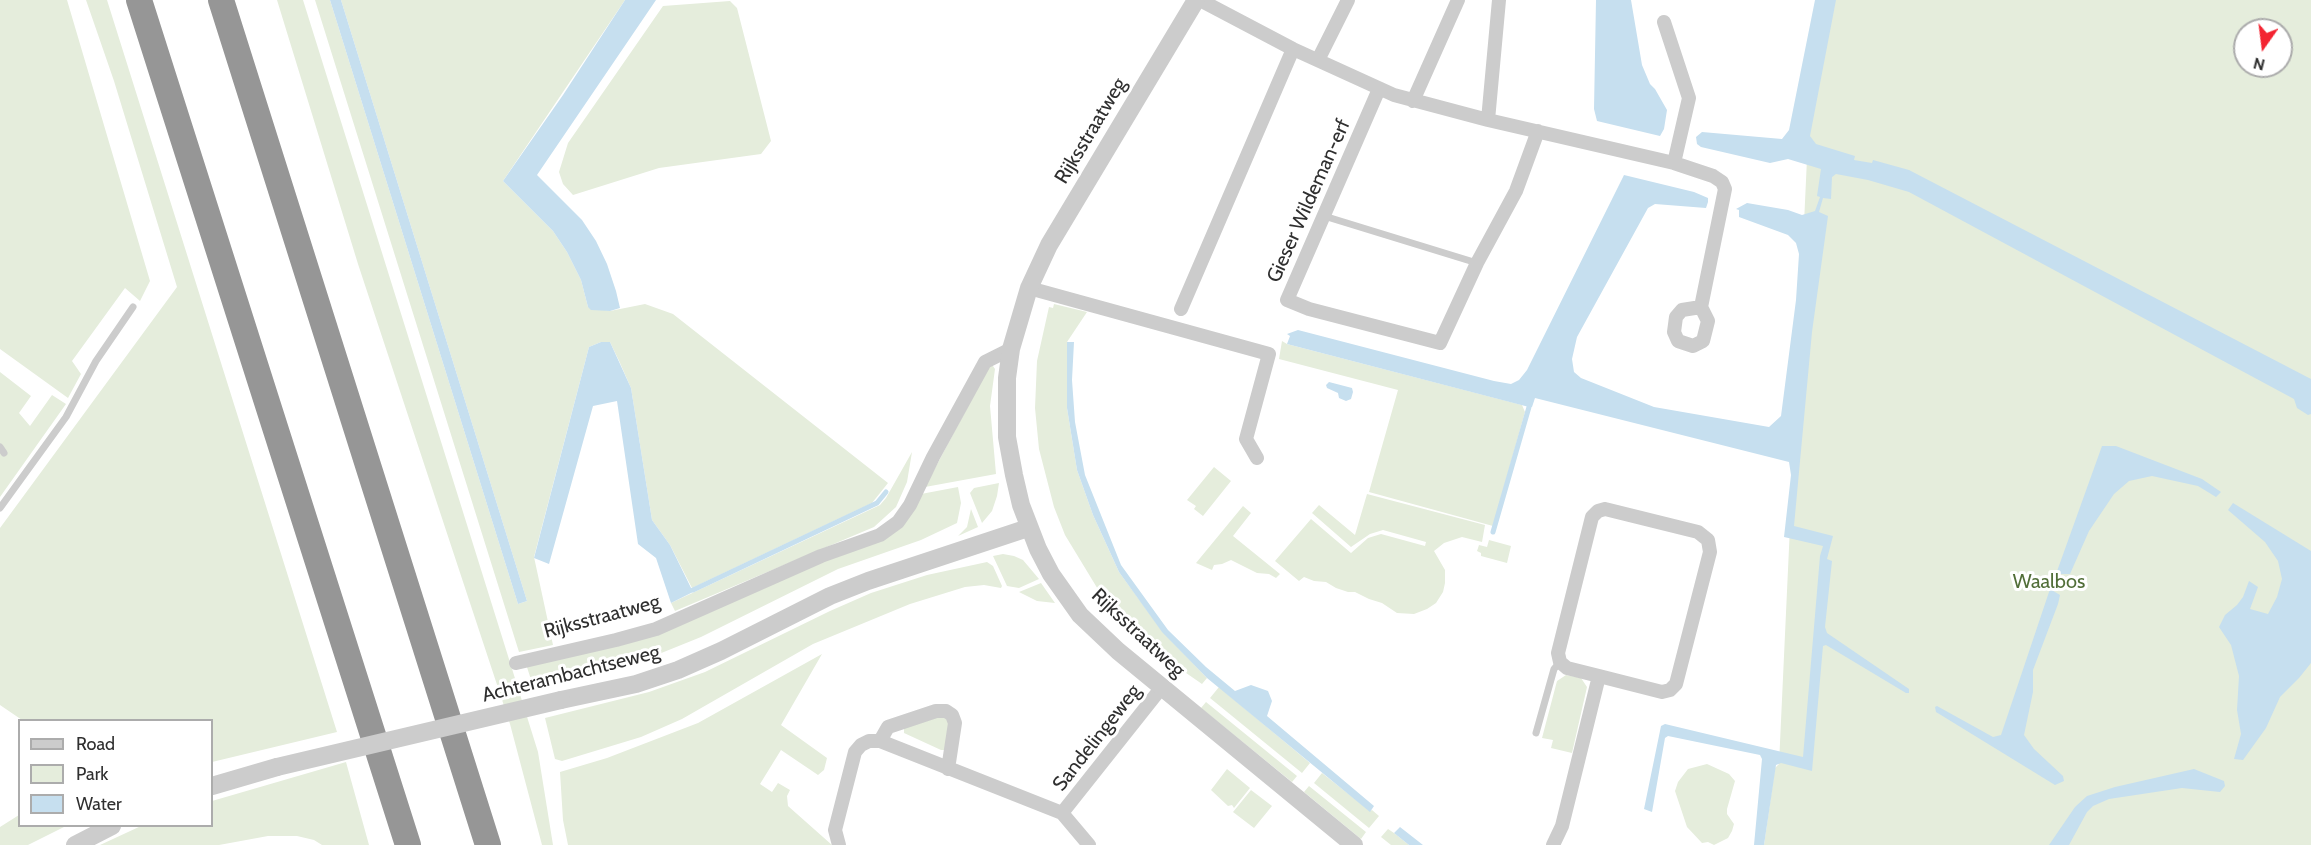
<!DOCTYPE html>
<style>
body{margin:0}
#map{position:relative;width:2311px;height:845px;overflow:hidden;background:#fff;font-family:Cabin,sans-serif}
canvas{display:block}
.legend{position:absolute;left:18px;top:719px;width:195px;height:108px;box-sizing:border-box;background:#fff;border:2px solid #acacac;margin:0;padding:8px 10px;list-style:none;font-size:18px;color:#2f2f2f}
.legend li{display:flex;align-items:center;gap:12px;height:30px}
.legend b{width:30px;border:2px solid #acacac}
.north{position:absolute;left:2233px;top:18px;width:60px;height:60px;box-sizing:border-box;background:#fff;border:2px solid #acacac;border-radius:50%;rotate:194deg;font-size:16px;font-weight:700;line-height:24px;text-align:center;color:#2f2f2f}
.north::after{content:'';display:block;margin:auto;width:21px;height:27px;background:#f32431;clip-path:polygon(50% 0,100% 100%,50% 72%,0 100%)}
</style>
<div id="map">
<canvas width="2311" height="845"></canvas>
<ul class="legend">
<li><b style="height:8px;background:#ccc"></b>Road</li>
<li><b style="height:16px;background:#e5eddc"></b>Park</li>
<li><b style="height:16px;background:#c6dfef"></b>Water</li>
</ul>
<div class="north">N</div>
</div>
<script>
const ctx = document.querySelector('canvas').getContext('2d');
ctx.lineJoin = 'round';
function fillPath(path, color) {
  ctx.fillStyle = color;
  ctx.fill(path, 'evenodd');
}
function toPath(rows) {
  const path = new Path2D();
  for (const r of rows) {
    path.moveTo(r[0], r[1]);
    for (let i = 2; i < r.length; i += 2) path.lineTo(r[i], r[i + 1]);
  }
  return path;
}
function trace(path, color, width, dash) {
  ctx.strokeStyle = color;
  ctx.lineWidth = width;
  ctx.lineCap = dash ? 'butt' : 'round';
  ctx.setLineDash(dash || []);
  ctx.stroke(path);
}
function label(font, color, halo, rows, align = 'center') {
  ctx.font = font + ' Cabin,sans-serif';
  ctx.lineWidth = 6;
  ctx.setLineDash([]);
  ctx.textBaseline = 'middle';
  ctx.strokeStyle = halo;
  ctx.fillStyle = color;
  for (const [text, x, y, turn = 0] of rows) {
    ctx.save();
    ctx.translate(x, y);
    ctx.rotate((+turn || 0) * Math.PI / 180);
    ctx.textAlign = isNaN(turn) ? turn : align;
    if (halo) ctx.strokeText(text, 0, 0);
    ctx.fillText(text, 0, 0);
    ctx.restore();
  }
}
fillPath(toPath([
 [0,0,67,0,150,281,140,301,125,288,72,361,81,374,68,398,0,349],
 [86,0,107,0,337,732,212,762,212,720,22,720,0,705,0,528,177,287,114,81],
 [277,0,303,0,538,752,553,845,542,845,510,724,358,264],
 [315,0,330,0,518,604,527,601,341,0,625,0,503,181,553,231,567,252,581,280,588,307,610,311,645,304,673,314,888,483,872,503,692,588,670,545,652,520,631,388,620,363,610,342,601,342,589,347,534,557,553,645,519,652],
 [1826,0,2311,0,2311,845,1764,845,1775,768,1779,764,1808,137],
 [2245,30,2281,30,2281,66,2245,66],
 [730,1,737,8,771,141,761,154,659,168,573,195,563,184,559,172,568,143,663,6],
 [1054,304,1087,312,1067,342,1067,408,1077,470,1093,515,1119,572,1162,631,1207,678,1202,684,1176,666,1177,664,1131,626,1099,591,1065,535,1054,507,1039,449,1035,408,1037,361,1049,307,1053,308],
 [1282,341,1287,344,1522,405,1525,412,1493,526,1369,492,1398,390,1279,359],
 [991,363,995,369,990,406,996,474,925,487],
 [0,372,31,396,19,413,30,426,52,395,66,404,0,497],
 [912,452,907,482,896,507,874,527,675,611,671,603,880,505,886,498],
 [1214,467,1231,481,1203,516,1194,509,1196,506,1187,500],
 [999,483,997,496,992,511,982,523,970,493,974,488],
 [958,487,961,503,957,523,921,540,838,569,701,637,644,660,533,686,526,664,649,636,897,527,921,494],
 [1367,494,1485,525,1482,542,1462,537,1444,543,1434,551,1445,570,1445,583,1443,592,1436,603,1427,609,1414,614,1397,613,1382,603,1369,599,1355,592,1348,592,1336,588,1326,582,1314,581,1304,577,1299,581,1275,561,1311,519,1351,553,1368,538,1381,534,1425,546,1426,542,1383,530,1370,534,1351,547,1312,513,1319,505,1355,535],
 [1243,506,1251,513,1233,536,1280,574,1276,578,1269,574,1257,573,1231,560,1222,564,1214,565,1212,570,1196,563],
 [971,509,978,527,958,536,967,527],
 [1489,540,1511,546,1507,563,1481,556,1481,553,1477,551,1479,545,1487,547],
 [1003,554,1014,556,1023,560,1039,579,1019,588,1007,586,993,556],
 [987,562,993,566,1002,586,1001,588,984,585,965,587,910,604,813,644,682,719,641,737,562,761,555,759,545,718,649,692,705,672,830,611,871,593,927,575],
 [1041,583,1055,603,1037,601,1019,592],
 [822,654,781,725,827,758,824,770,818,775,781,750,760,784,772,792,778,783,790,790,787,796,788,806,832,845,568,845,563,820,560,772,607,758,698,723],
 [1566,675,1581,678,1587,687,1572,753,1551,748,1553,740,1542,738,1557,681],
 [1219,687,1310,763,1302,773,1210,698],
 [1206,702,1297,776,1292,782,1201,708],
 [941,715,949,718,946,750,941,750,904,733,904,728],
 [346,762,369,845,322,845,314,840,297,836,268,836,219,845,100,845,141,826,212,826,212,801],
 [1707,764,1729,774,1735,781,1727,809,1727,814,1734,824,1732,831,1728,838,1714,845,1708,842,1702,843,1687,827,1675,791,1678,782,1688,769],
 [1227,769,1250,788,1234,808,1232,805,1228,806,1211,790],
 [1322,773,1370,811,1372,810,1379,816,1369,828,1314,783],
 [1309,786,1366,832,1361,839,1304,792],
 [1251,790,1272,806,1254,828,1233,812],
 [19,815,20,826,66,826,28,845,0,845,0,827],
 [1388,829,1394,833,1409,845,1391,845,1381,837]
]), '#e5eddc');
fillPath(toPath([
 [330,0,341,0,527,601,518,604],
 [625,0,656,0,537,175,582,220,596,241,607,264,616,291,620,308,610,311,591,310,588,307,581,280,567,252,553,231,503,181,563,95],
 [1596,0,1631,0,1642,65,1650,84,1655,89,1667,110,1664,129,1660,136,1597,121,1594,109],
 [1815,0,1836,0,1810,136,1816,144,1855,156,1854,160,1872,163,1873,160,1909,170,2311,379,2311,414,2308,415,2297,408,2294,399,1909,192,1868,180,1836,174,1832,177,1831,199,1823,198,1819,212,1828,216,1812,332,1794,526,1833,536,1827,559,1832,561,1825,627,1827,633,1909,689,1909,693,1906,693,1826,645,1823,646,1812,771,1781,763,1776,765,1764,845,1754,845,1762,759,1760,755,1668,736,1665,738,1652,812,1644,809,1661,726,1665,724,1803,757,1820,556,1823,546,1784,537,1791,475,1789,462,1535,398,1532,407,1529,407,1287,344,1290,336,1287,334,1298,330,1494,381,1511,384,1519,380,1527,370,1624,175,1694,192,1708,198,1708,202,1706,208,1655,204,1648,208,1577,337,1572,359,1574,372,1581,378,1654,407,1769,427,1781,416,1796,300,1799,254,1796,243,1788,235,1739,217,1739,210,1736,209,1747,203,1788,210,1802,215,1815,211,1820,197,1817,196,1821,169,1788,159,1770,163,1701,147,1697,144,1696,137,1702,132,1782,139,1789,130],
 [601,342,610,342,631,388,652,520,670,545,693,592,671,603,656,558,638,544,617,401,593,406,549,564,534,558,589,347],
 [1067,342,1074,342,1072,380,1075,422,1085,475,1121,565,1168,630,1206,667,1235,691,1251,685,1268,691,1272,701,1267,716,1374,806,1370,812,1207,678,1162,632,1119,572,1093,515,1077,470,1067,408],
 [1329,382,1352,388,1353,392,1351,399,1346,401,1339,398,1338,393,1327,388,1326,385],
 [2102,446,2116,446,2202,479,2221,492,2216,497,2198,486,2152,476,2129,481,2114,494,2089,531,2070,574,2056,574],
 [2233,503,2311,551,2311,663,2299,678,2280,697,2266,728,2243,760,2234,759,2241,734,2237,710,2239,676,2231,645,2219,627,2225,615,2237,605,2243,597,2249,581,2258,587,2250,609,2268,614,2277,597,2282,579,2278,561,2265,542,2228,510],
 [2050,589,2060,595,2058,604,2033,670,2033,692,2024,735,2034,749,2063,776,2064,781,2055,785,1936,712,1935,707,1937,706,1993,737,2001,735],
 [2194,769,2224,781,2225,786,2220,792,2182,788,2109,799,2093,806,2087,812,2069,845,2049,845,2075,807,2087,796,2115,787],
 [1400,827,1423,845,1409,845,1394,833]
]), '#c6dfef');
trace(toPath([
 [1493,532,1529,407],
 [693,590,877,503,886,492]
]), '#c6dfef', 5);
trace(toPath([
 [1324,216,1477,263],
 [0,447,4,453],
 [0,508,66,417,96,361,133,307],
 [1536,733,1554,669,1560,662]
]), '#ccc', 7);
trace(toPath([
 [1200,0,1293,49,1394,95,1488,120,1674,163,1713,176,1722,182,1725,189,1701,307,1708,321,1703,341,1693,346,1678,341,1674,332,1676,317,1682,310,1701,307],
 [1664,22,1689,98,1674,163],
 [1318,60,1348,0],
 [1379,89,1287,300,1309,309,1440,343,1477,263,1516,191,1538,131],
 [1413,101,1458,0],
 [1488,120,1499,0],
 [1029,288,1269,354,1246,439,1257,458],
 [1181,309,1293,49],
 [1605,509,1698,532,1708,540,1710,552,1676,684,1670,690,1662,692,1599,676,1567,668,1560,662,1558,653,1592,517,1598,511,1605,509],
 [516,663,616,640,656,629,821,556,880,535,898,522,910,505,933,457,985,362,1011,349],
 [880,741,888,727,936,711,946,711,952,715,955,723,948,769],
 [1062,813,1162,687],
 [839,845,835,830,855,752,861,745,869,741,880,741,1062,813,1089,845],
 [1553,845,1562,826,1599,676]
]), '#ccc', 14);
trace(toPath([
 [1196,0,1049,245,1029,288,1011,349,1007,378,1007,437,1014,475,1021,505,1038,549,1051,574,1080,615,1118,651,1354,845],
 [561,700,636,684,678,670,721,651,830,596,868,581,1028,528],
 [212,786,277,767],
 [75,845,112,826]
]), '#ccc', 18);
trace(toPath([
 [139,0,408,845],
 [221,0,488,845]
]), '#969696', 26);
trace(toPath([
 [277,767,561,700]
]), '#ccc', 18);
label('20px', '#2f2f2f', '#fff', [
 ["Rijksstraatweg",1091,131,-59],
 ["Gieser Wildeman-erf",1309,201,-66],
 ["Rijksstraatweg",602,617,-15],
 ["Rijksstraatweg",1138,633,43],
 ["Achterambachtseweg",571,674,-14],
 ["Sandelingeweg",1097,738,-52]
]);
label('20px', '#516e38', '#fff', [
 ["Waalbos",2049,582]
]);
</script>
